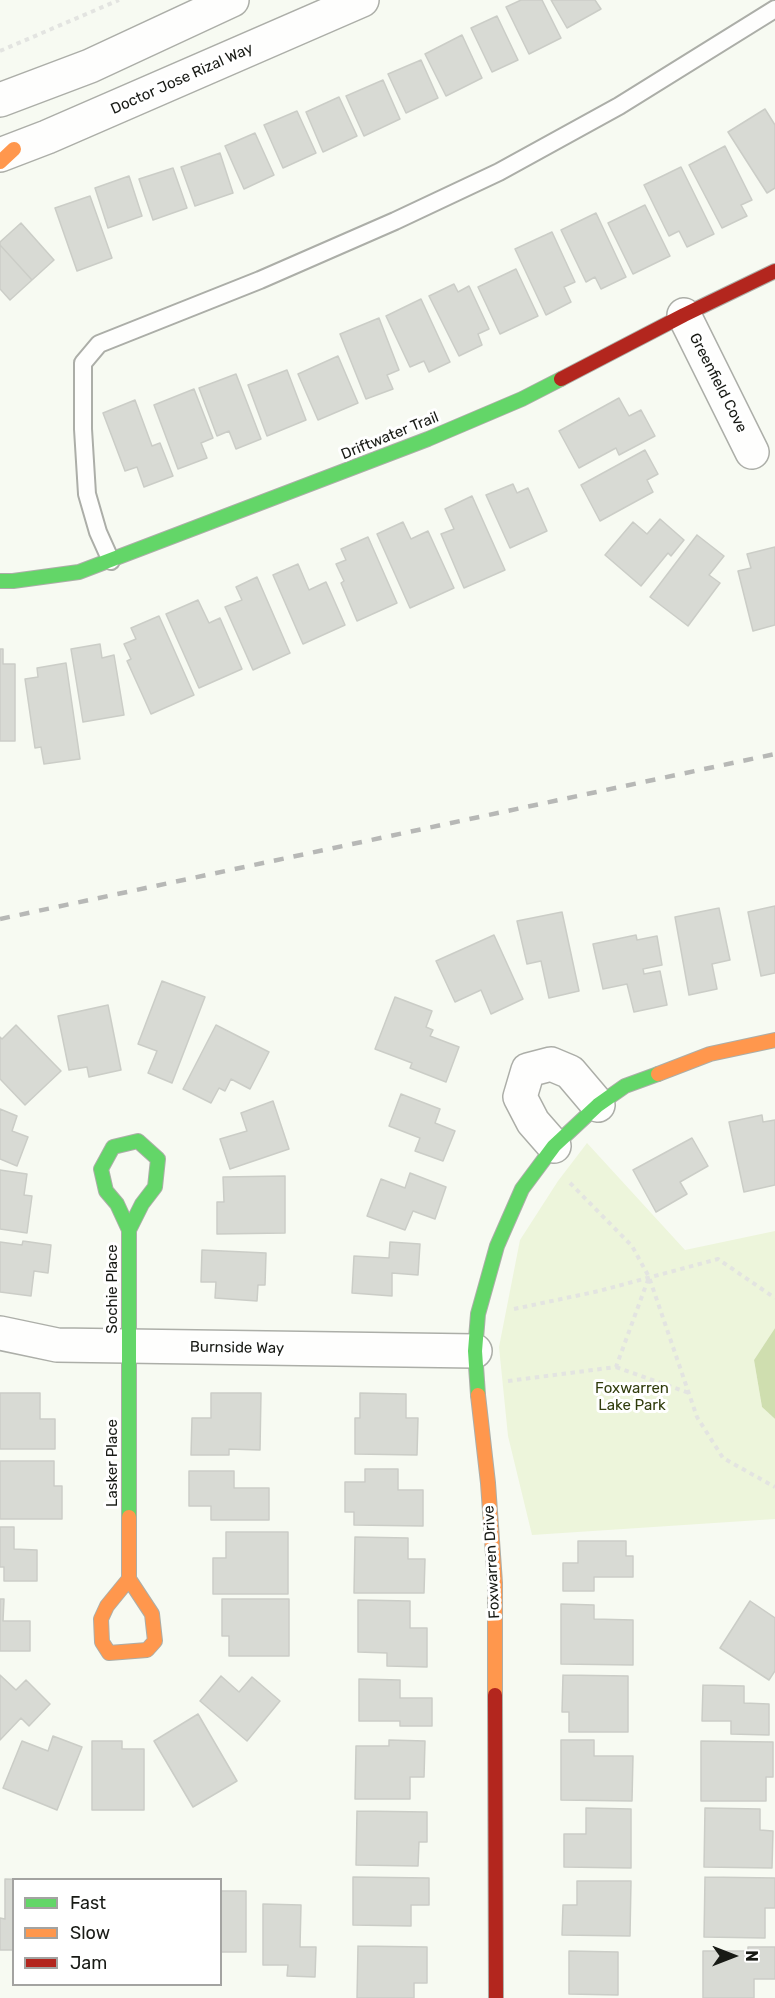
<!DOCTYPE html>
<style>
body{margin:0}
#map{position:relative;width:775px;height:1998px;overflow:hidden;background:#f7faf2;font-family:Rubik,sans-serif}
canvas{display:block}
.legend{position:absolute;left:12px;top:1878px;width:210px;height:108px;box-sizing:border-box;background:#fff;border:2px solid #a3a3a1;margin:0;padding:8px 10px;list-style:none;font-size:18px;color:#181a15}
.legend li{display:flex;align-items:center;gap:12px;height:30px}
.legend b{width:30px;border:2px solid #a3a3a1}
.north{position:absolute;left:703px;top:1926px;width:60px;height:60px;-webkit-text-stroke:4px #fff;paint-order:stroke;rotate:90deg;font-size:16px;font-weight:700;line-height:24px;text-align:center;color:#181a15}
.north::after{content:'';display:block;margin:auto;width:21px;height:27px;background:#181a15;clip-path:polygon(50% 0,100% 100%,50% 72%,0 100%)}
</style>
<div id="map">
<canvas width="775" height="1998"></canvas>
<ul class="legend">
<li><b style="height:8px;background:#63d668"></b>Fast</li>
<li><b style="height:8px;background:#ff974d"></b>Slow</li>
<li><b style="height:8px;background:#b3261e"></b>Jam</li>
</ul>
<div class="north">N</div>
</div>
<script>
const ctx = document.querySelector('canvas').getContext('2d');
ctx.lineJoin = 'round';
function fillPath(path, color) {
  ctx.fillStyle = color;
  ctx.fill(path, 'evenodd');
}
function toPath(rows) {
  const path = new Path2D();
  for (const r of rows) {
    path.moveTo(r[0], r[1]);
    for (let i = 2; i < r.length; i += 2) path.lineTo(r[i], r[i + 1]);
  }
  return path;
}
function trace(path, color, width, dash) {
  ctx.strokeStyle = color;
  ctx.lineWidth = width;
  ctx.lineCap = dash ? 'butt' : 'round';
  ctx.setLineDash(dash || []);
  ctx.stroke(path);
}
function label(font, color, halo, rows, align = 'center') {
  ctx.font = font + ' Rubik,sans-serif';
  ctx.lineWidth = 6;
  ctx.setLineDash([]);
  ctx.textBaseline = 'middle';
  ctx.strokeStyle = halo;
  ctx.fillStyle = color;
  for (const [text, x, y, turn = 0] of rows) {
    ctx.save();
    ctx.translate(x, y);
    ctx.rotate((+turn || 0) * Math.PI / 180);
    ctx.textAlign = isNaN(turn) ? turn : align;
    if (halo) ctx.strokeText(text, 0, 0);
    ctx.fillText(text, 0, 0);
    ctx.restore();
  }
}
fillPath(toPath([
 [587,1143,685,1250,775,1231,775,1328,754,1360,762,1407,775,1419,775,1519,532,1535,508,1436,499,1347,520,1240,558,1181]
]), '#edf5db');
fillPath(toPath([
 [775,1328,775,1419,762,1407,754,1360]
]), '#cfdeaf');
const building = toPath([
 [521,0,542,0,561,38,529,54,506,7,521,0],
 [551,0,595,0,601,9,567,28,551,0],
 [497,16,518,60,492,72,471,28,497,16],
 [462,35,482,78,446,96,425,54,462,35],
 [421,60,438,98,406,113,388,74,421,60],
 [383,80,400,119,364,136,346,96,383,80],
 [339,97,357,136,323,152,306,112,339,97],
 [765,109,775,125,775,188,767,193,728,132,765,109],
 [297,111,316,153,283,168,264,125,297,111],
 [255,133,274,175,244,189,225,146,255,133],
 [725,146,752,200,741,205,747,216,722,228,689,165,725,146],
 [220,153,233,193,195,206,181,167,220,153],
 [681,167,714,234,687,247,679,231,669,236,644,185,681,167],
 [173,168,187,208,153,220,139,179,173,168],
 [129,176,142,216,108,228,95,188,129,176],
 [90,196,112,258,77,271,55,208,90,196],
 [645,205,670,256,633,274,608,223,645,205],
 [596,213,626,277,601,289,595,277,586,282,561,230,596,213],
 [21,223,54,260,32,280,0,245,0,242,21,223],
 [552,232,575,282,564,287,571,302,546,315,515,249,552,232],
 [0,245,32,280,10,300,0,289,0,245],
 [516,269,538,316,500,334,478,287,516,269],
 [454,284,458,292,469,286,489,329,478,334,482,345,459,356,429,296,454,284],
 [421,299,450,362,429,372,424,361,410,367,386,316,421,299],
 [379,318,399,370,387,375,393,389,366,399,340,334,379,318],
 [338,356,358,403,318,420,298,374,338,356],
 [287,370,306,420,267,436,248,385,287,370],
 [236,374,261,439,236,449,229,431,217,436,199,388,236,374],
 [194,389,213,438,201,443,207,458,178,469,154,405,194,389],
 [619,398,629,416,641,410,655,436,619,455,616,448,579,468,559,431,619,398],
 [135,400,152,446,160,443,173,476,144,487,137,467,125,471,103,413,135,400],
 [645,450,658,474,647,480,653,492,600,521,581,485,645,450],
 [513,484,517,493,528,488,547,531,510,548,486,495,513,484],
 [472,496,505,570,464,588,441,534,454,529,445,509,472,496],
 [660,519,684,540,671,556,668,553,641,586,605,555,633,522,647,534,660,519],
 [403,522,411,539,428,531,454,588,410,608,377,534,403,522],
 [697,535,724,556,709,575,720,583,688,626,650,597,697,535],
 [368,537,397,603,357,621,341,583,344,581,336,564,346,560,341,549,368,537],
 [775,547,775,625,753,631,738,571,751,568,747,554,775,547],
 [298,564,309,590,326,582,345,625,303,644,273,575,298,564],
 [257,577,290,653,253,670,225,607,242,600,236,587,257,577],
 [198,600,209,623,220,618,242,669,199,688,166,614,198,600],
 [159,616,194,695,151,714,127,661,131,659,124,644,136,639,131,628,159,616],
 [100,644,102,658,114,655,124,715,83,722,71,649,100,644],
 [0,649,3,649,3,664,15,664,15,741,0,741,0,649],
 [66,663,80,759,44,764,41,747,35,748,25,679,38,677,37,668,66,663],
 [775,906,775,973,761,976,748,912,775,906],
 [719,908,730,960,712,964,717,989,689,995,675,917,719,908],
 [562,912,579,991,549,998,541,961,527,964,517,921,562,912],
 [494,935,523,999,491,1014,481,990,455,1002,436,961,494,935],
 [636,935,637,940,657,936,662,965,643,969,644,974,660,971,667,1005,634,1012,627,984,603,989,593,944,636,935],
 [162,981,205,997,172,1083,148,1073,157,1051,138,1044,162,981],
 [395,997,432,1011,426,1027,433,1030,430,1036,459,1047,446,1082,410,1068,412,1063,375,1049,395,997],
 [108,1005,121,1070,89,1077,87,1067,69,1070,58,1016,108,1005],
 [16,1025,61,1071,25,1105,0,1079,0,1037,2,1039,16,1025],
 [216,1025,269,1052,250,1089,231,1079,225,1091,219,1088,211,1103,183,1089,216,1025],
 [401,1094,440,1109,435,1123,455,1131,443,1161,415,1151,420,1138,389,1126,401,1094],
 [273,1101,289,1149,230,1169,220,1139,247,1131,241,1113,273,1101],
 [0,1109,17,1116,12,1131,28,1137,17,1166,0,1159,0,1109],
 [762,1115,763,1122,775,1120,775,1185,744,1192,729,1122,762,1115],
 [692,1138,708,1166,680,1182,687,1194,656,1212,633,1170,692,1138],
 [0,1170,27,1174,24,1195,32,1196,27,1233,0,1229,0,1170],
 [410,1173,446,1187,435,1219,413,1211,405,1230,367,1216,381,1179,405,1188,410,1173],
 [285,1176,285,1233,217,1234,217,1202,224,1202,223,1177,285,1176],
 [23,1241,51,1245,48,1273,34,1271,31,1296,0,1292,0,1242,22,1245,23,1241],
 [390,1242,420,1244,418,1275,392,1273,392,1296,352,1293,354,1256,389,1258,390,1242],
 [202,1250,266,1253,265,1285,258,1285,257,1301,215,1298,216,1282,201,1282,202,1250],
 [0,1393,40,1393,40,1419,55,1419,55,1449,0,1449,0,1393],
 [211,1393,261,1393,260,1450,229,1449,229,1455,191,1455,192,1418,211,1418,211,1393],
 [360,1393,406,1394,406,1418,418,1418,417,1455,355,1454,355,1418,360,1418,360,1393],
 [0,1461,54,1461,54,1486,62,1486,62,1519,0,1519,0,1461],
 [365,1469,398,1469,398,1490,423,1490,423,1526,354,1525,354,1512,345,1512,345,1482,365,1482,365,1469],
 [189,1471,234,1471,234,1488,269,1488,269,1520,211,1520,211,1506,189,1506,189,1471],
 [0,1527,14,1527,14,1549,37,1550,37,1581,4,1581,4,1567,0,1567,0,1527],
 [226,1532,288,1532,288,1594,213,1594,213,1558,226,1558,226,1532],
 [355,1537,408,1538,408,1559,425,1559,424,1593,354,1593,355,1537],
 [578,1541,626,1541,626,1556,633,1556,633,1577,594,1577,594,1591,563,1591,563,1563,578,1563,578,1541],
 [0,1599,4,1599,3,1621,30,1621,30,1651,0,1651,0,1599],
 [222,1599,289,1599,289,1656,229,1656,229,1636,222,1636,222,1599],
 [358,1600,410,1601,410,1628,427,1628,427,1667,387,1666,387,1653,358,1652,358,1600],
 [750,1601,775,1618,775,1671,769,1680,720,1648,750,1601],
 [561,1604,594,1605,594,1619,633,1620,633,1665,561,1664,561,1604],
 [0,1675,16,1690,26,1680,50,1704,29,1726,21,1718,0,1740,0,1675],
 [563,1675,628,1676,628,1732,569,1732,569,1712,562,1712,563,1675],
 [221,1676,239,1692,252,1677,280,1701,247,1741,200,1701,221,1676],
 [359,1679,400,1680,400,1698,432,1698,432,1726,400,1726,400,1721,359,1721,359,1679],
 [703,1685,744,1686,744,1703,769,1704,769,1735,731,1734,731,1721,702,1721,703,1685],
 [198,1714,237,1781,193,1807,154,1741,198,1714],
 [53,1736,82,1747,57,1810,3,1788,22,1741,48,1751,53,1736],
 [389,1740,425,1741,424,1777,410,1777,410,1799,355,1799,356,1746,389,1746,389,1740],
 [561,1740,594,1740,594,1756,633,1756,632,1801,561,1800,561,1740],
 [92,1741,122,1741,122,1749,144,1749,144,1810,92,1810,92,1741],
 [701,1741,773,1742,773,1777,766,1777,766,1801,701,1801,701,1741],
 [586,1808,631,1809,631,1868,564,1867,564,1834,586,1834,586,1808],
 [705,1808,760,1809,760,1830,773,1831,772,1868,704,1867,705,1808],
 [357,1811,427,1812,427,1842,419,1842,418,1866,356,1865,357,1811],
 [353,1877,429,1878,429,1905,411,1905,411,1926,353,1925,353,1877],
 [705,1877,775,1878,775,1908,765,1908,765,1938,704,1937,705,1877],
 [5,1879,37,1880,14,1880,14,1950,0,1950,0,1918,5,1919,5,1879],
 [577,1881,631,1881,630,1936,562,1935,563,1905,577,1905,577,1881],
 [220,1891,246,1891,246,1952,220,1952,220,1891],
 [263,1904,301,1905,300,1947,316,1947,315,1977,287,1976,288,1965,263,1965,263,1904],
 [358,1946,427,1947,427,1983,414,1983,414,1998,357,1998,358,1946],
 [748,1947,775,1947,775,1979,754,1979,754,1998,703,1998,703,1951,748,1951,748,1947],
 [569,1951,618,1952,618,1995,569,1994,569,1951]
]);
fillPath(building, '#d8dad4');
trace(building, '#cbcdc7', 1.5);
const lane = toPath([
 [111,561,98,532,87,494,83,429,83,363,99,344,260,280,395,221,499,172,619,106,775,9]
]);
const street = toPath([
 [0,100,90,66,232,0],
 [0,155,47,137,362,0],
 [684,315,752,452],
 [554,1146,533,1122,520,1097,528,1070,551,1064,570,1072,598,1105],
 [0,1333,57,1345,475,1351]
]);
const fast = toPath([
 [0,581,13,581,79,572,428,439,522,399,561,379],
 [129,1230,142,1204,155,1187,158,1159,138,1141,113,1147,101,1169,106,1191,117,1204,129,1230,129,1517],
 [478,1395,475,1351,478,1314,497,1246,522,1189,554,1146,598,1105,625,1086,658,1074]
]);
const slow = toPath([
 [0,162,14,149],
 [658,1074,710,1054,775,1040],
 [478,1395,488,1483,495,1583,495,1695],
 [129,1517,129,1579,152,1614,155,1641,147,1650,109,1653,102,1642,101,1619,107,1606,129,1579]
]);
const jam = toPath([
 [561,379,684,315,775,271],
 [495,1695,496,1998]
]);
trace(lane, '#acaea8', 20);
trace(street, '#acaea8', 36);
trace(fast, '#acaea8', 16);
trace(slow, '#acaea8', 16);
trace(jam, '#acaea8', 16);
trace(toPath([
 [0,51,119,0],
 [570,1183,632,1246,649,1277,697,1417,723,1458,775,1487],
 [514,1309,599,1291,718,1259,775,1298],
 [616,1367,689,1393],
 [508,1381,616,1367,649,1277]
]), '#e3e4e1', 4, [4.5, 4.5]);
trace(lane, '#fefefd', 16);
trace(street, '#fefefd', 33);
trace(fast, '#63d668', 14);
trace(slow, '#ff974d', 14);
trace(jam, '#b3261e', 14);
trace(toPath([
 [0,919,775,754]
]), '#b7b8b6', 4.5, [10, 10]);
label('15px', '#181a15', '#fff', [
 ["Doctor Jose Rizal Way",182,79,-24],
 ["Greenfield Cove",718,383,63],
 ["Driftwater Trail",390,436,-22],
 ["Sochie Place",113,1289,-90],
 ["Burnside Way",237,1348,1],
 ["Lasker Place",113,1463,-90],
 ["Foxwarren Drive",492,1562,-93]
]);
label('15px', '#303c0c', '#fff', [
 ["Foxwarren",632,1389],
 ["Lake Park",632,1406]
]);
</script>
